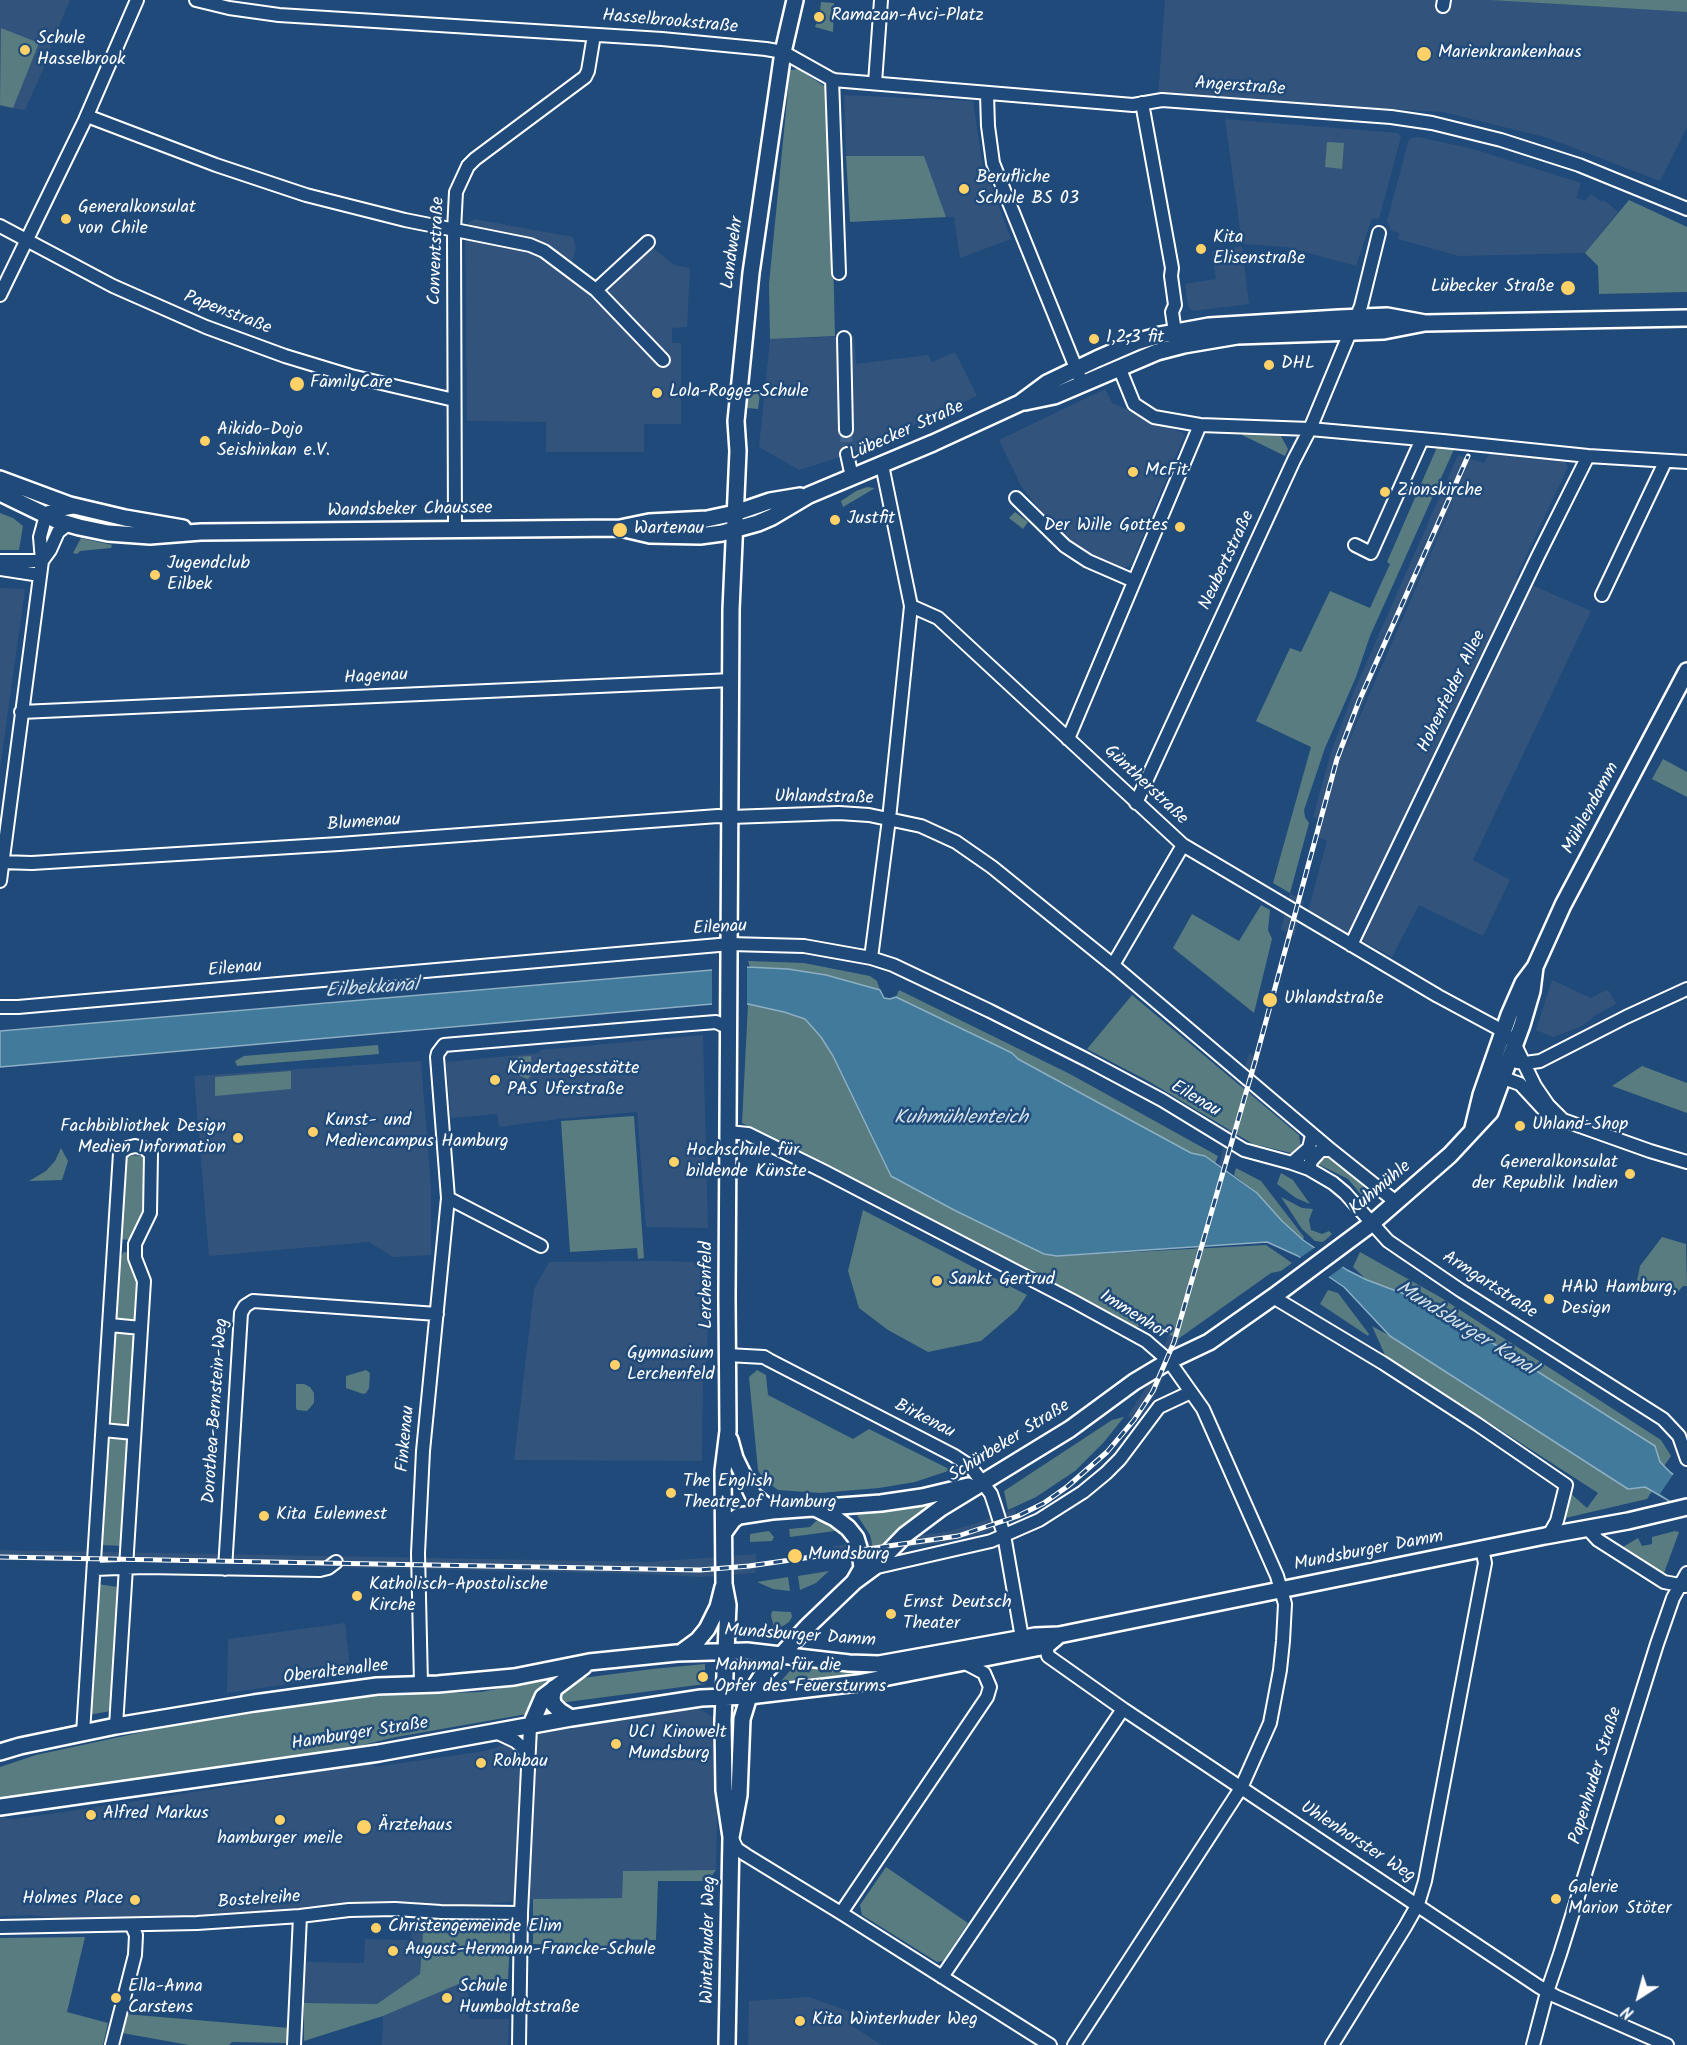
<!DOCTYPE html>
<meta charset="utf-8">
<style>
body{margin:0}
#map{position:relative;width:1687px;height:2045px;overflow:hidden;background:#1f4a7a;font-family:Kalam,sans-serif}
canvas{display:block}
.north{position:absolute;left:1609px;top:1967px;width:60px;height:60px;-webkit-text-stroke:4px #1f4a7a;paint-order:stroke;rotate:216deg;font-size:16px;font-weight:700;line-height:24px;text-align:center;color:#fff}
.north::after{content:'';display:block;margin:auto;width:21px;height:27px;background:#fff;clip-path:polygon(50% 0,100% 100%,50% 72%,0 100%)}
</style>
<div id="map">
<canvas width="1687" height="2045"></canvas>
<div class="north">N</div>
</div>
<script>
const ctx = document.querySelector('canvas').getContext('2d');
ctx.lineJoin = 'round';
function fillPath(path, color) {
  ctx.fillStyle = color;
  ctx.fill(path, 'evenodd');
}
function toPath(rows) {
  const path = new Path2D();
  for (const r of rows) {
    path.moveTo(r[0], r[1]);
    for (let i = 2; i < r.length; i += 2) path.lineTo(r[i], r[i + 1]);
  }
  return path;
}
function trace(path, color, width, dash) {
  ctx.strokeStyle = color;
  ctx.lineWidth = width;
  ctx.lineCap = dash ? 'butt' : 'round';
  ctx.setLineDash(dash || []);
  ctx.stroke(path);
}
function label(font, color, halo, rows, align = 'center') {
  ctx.font = font + ' Kalam,sans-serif';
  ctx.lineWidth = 5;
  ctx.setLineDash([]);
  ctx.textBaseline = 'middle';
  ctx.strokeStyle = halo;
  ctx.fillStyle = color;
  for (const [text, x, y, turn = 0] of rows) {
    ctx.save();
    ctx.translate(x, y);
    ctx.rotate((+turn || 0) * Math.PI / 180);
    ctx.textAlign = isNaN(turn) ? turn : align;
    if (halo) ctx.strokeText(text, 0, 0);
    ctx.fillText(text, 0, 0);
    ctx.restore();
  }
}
fillPath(toPath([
 [0,0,70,0,51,45,49,56,25,110,0,106],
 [1165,0,1489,0,1687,12,1687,127,1660,181,1548,138,1443,112,1158,96],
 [844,95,973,101,982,161,1011,239,960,258,954,217,946,217,924,156,846,156],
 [1225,119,1398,133,1401,137,1379,219,1372,218,1356,266,1287,247,1242,244],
 [1418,137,1473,149,1581,183,1576,198,1585,201,1591,194,1602,202,1604,200,1618,212,1585,253,1459,256,1398,239,1399,233,1392,231,1387,221,1409,139],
 [474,219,573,237,576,248,572,264,591,278,601,278,643,240,674,265,690,268,687,327,672,328,672,343,681,343,681,424,644,424,644,452,546,452,546,422,467,421,465,226],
 [1242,246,1249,304,1193,311,1188,307,1185,284,1216,279,1212,252],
 [854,336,856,364,928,355,932,362,955,352,977,396,853,453,799,470,759,447,770,339],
 [1105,389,1112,403,1185,434,1131,565,1121,569,1093,556,1075,546,1054,528,1021,486,999,440],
 [1491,451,1564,459,1568,467,1516,578,1591,611,1473,860,1510,880,1483,936,1419,905,1392,957,1308,911,1327,841,1318,837,1323,821,1313,817,1331,752,1354,691,1458,455,1484,463],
 [1453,502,1453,503,1342,757,1376,671],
 [0,588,25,589,0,769],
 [1290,893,1304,901,1294,936,1281,929],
 [1552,980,1591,998,1606,990,1609,991,1616,1004,1596,1015,1582,1026,1553,1037,1536,1030],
 [703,1035,708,1228,646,1227,637,1112,558,1119,499,1127,497,1114,451,1118,446,1062,539,1053,540,1050],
 [1249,1053,1259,1060,1184,1318,1178,1347,1156,1393,1137,1422,1128,1416,1146,1387,1166,1342,1219,1164],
 [421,1061,431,1187,431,1255,393,1257,369,1242,209,1256,194,1076],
 [647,1261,709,1262,707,1360,703,1371,702,1461,514,1460,534,1289,549,1262],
 [1015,1509,1019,1519,981,1534,947,1542,835,1558,833,1546,946,1532,977,1523],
 [0,1550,649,1562,756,1554,755,1573,700,1577,648,1574,0,1560],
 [345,1623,351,1675,227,1693,228,1639],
 [697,1707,719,1721,716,1870,623,1871,622,1898,533,1899,449,1908,200,1920,61,1919,32,1915,0,1916,0,1817,15,1819,84,1809,297,1776,297,1774,373,1762,374,1767,485,1751,540,1733],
 [412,1917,424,1919,420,1974,377,2004,304,2003,306,1962,364,1963,365,1939,411,1940],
 [468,1979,469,2019,509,2019,508,2045,382,2045,383,2016],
 [809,1997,848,2011,853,2017,851,2025,882,2045,748,2045,749,2001]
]), '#32547c');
fillPath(toPath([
 [1489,0,1687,0,1687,12,1557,4],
 [821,2,834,3,833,32,815,27,817,22,821,22,825,18,824,14,820,11],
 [1,28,39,43,13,108,0,105],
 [798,69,829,89,835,336,770,339,769,284,790,70],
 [1327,142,1344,143,1342,169,1325,167],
 [846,156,924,156,946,217,850,222],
 [1629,200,1687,227,1687,292,1599,294,1598,266,1585,253],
 [756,391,760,393,758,409,747,408,746,398],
 [1244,432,1281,436,1288,449,1285,456,1242,435],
 [1438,445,1455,447,1370,636,1356,677,1325,748,1304,810,1305,817,1309,823,1290,893,1273,883,1311,747,1256,721,1290,648,1301,652,1330,591,1370,608,1390,564,1387,562],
 [867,487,875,488,843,507,841,501,856,491],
 [1015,512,1028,522,1023,529,1009,518],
 [0,513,13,518,23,526,19,550,0,550],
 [81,538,112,545,111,548,80,551,77,554,73,553],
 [1663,759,1687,772,1687,797,1652,779],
 [1261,905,1270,910,1268,930,1272,939,1254,1013,1173,948,1192,914,1239,941],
 [748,961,804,963,870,976,877,981,880,990,826,975,788,969,750,967],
 [899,990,1070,1074,1218,1156,1215,1164,1205,1156,1191,1153,1174,1144,1018,1059,1012,1053,896,997],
 [1132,995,1299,1135,1301,1148,1295,1154,1253,1144,1150,1082,1087,1049],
 [748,1004,784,1012,805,1019,821,1037,833,1056,891,1176,954,1210,1044,1254,1057,1256,1266,1245,1292,1263,1281,1271,1271,1273,1178,1339,1153,1326,1132,1327,742,1123],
 [378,1045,379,1054,237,1066,235,1061,244,1056],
 [531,1056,532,1073,528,1079,520,1076,518,1057],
 [1642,1066,1687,1083,1687,1113,1612,1086],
 [291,1071,291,1089,215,1096,215,1077],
 [634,1116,644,1258,638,1259,637,1248,570,1252,561,1121],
 [61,1148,68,1161,62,1180,29,1181,46,1171,55,1161],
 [1326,1154,1359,1180,1367,1191,1362,1196,1348,1179,1316,1163,1318,1158],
 [123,1155,150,1156,146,1162,142,1209,146,1210,131,1240,117,1239,122,1220,126,1160,123,1159],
 [1236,1168,1261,1181,1304,1237,1303,1240,1282,1221,1257,1193,1234,1175],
 [1281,1173,1293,1180,1310,1204,1296,1198,1277,1184],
 [1281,1197,1302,1208,1313,1209,1309,1220,1311,1230,1322,1234,1329,1231,1332,1234,1323,1242,1315,1241,1302,1229],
 [863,1210,1027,1295,1017,1310,981,1341,928,1352,888,1330,859,1308,848,1271],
 [1662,1237,1686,1244,1687,1286,1683,1286,1678,1292,1656,1294,1637,1281,1640,1266],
 [124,1252,131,1253,140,1279,135,1322,116,1321,113,1299,118,1299,119,1280,115,1271,117,1256,121,1256],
 [1360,1252,1440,1297,1661,1440,1671,1456,1664,1466,1660,1462,1655,1446,1431,1304,1367,1280,1353,1267],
 [1328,1290,1338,1293,1369,1334,1368,1336,1320,1304],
 [1372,1326,1390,1336,1628,1489,1645,1487,1652,1491,1647,1499,1561,1519,1569,1492,1587,1508,1598,1493,1385,1355],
 [115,1330,130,1331,134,1338,128,1429,109,1427,113,1363,109,1360],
 [366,1370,370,1373,369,1388,366,1393,363,1394,346,1388,346,1376],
 [757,1370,766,1375,768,1395,853,1439,869,1429,951,1470,915,1482,879,1488,820,1493,778,1490,763,1479,758,1470,749,1377],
 [296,1384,304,1384,310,1387,314,1393,314,1403,307,1411,297,1410,296,1408],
 [1124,1417,1104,1442,1075,1471,1036,1497,1008,1510,1004,1491,1112,1420],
 [112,1436,130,1437,125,1546,100,1545,105,1439,110,1440],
 [942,1500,909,1523,877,1552,874,1552,870,1535,857,1515,857,1512],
 [820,1520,837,1529,835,1531,790,1537,789,1529,810,1527,816,1521],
 [769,1531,774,1537,772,1541,750,1542,750,1534],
 [1675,1531,1679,1532,1664,1573,1623,1547,1638,1538,1642,1546,1652,1544,1652,1537],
 [829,1571,816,1583,800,1590,798,1576],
 [788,1577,790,1591,773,1589,757,1582],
 [97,1584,118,1587,111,1711,88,1715],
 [772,1611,791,1612,792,1617,789,1622,783,1626,774,1627,771,1616],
 [705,1664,705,1684,559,1703,560,1692,573,1682,582,1678,652,1669],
 [795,1665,827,1670,870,1673,869,1675,775,1688],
 [549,1679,535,1695,527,1714,396,1737,350,1748,0,1798,0,1767,36,1755,189,1722,381,1695,481,1692],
 [886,1867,968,1923,943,1961,937,1962,862,1915,860,1905],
 [716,1870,708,1881,658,1881,656,1940,610,1939,609,1946,533,1944,533,1899,622,1898,623,1871],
 [511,1918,508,1979,468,1980,383,2016,304,2041,304,2003,377,2004,420,1974,424,1919],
 [85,1937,67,2012,108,2023,103,2045,0,2045,0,1938],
 [125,2014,290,2028,289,2043,232,2042,229,2045,189,2045,122,2033]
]), '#597c80');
const water = toPath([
 [747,967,788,969,826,975,880,990,884,998,890,999,896,997,1012,1053,1018,1059,1191,1153,1205,1156,1257,1193,1282,1221,1303,1240,1347,1270,1367,1280,1431,1304,1655,1446,1660,1462,1671,1473,1687,1483,1687,1511,1645,1487,1628,1489,1390,1336,1344,1287,1298,1256,1267,1242,1057,1256,1044,1254,954,1210,891,1176,833,1056,821,1037,805,1019,784,1012,748,1004,712,1004,0,1067,0,1031,747,967]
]);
fillPath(water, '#417a9b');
trace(water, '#8dafc3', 1.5);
fillPath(toPath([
 [747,966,747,1005,712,1005,712,967],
 [1317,1246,1345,1265,1326,1279,1297,1260],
 [1674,1473,1687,1481,1687,1512,1660,1494]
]), '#1f4a7a');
trace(toPath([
 [846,430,847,454]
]), '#41658e', 12, [12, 6]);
const minor = toPath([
 [196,0,229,8,279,15,662,39,766,49,783,52,833,80,1133,105,1162,100,1391,117,1432,123,1501,140,1579,165,1687,209],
 [1443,6,1444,0],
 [832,79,839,273],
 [875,83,881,0],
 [987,94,988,126,993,163,1082,383],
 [1142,103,1172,268,1171,276,1175,305,1172,312,1175,332],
 [87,116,216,165,306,195,405,220,530,245,544,251,596,290,663,360],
 [0,226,113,286,206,327,285,356,351,376,454,400],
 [596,290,648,242],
 [0,295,85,120,137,0],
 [844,338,846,430],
 [1119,367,1134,404,1154,417,1200,425,1310,429,1443,441,1588,456,1687,462],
 [847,454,852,477],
 [1016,498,1065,546,1088,561,1134,581],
 [455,530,454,230,456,192,468,166,475,159,585,77,588,71,594,35],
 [1355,545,1371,553,1422,439],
 [0,561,42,561],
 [42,561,50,550,58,532,68,524],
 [0,569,40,575],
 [1602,595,1665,462],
 [911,606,938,618,1183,845,1438,996,1503,1031,1515,1045,1535,1086,1548,1105,1563,1120],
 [21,712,732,680],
 [1068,739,1200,425],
 [1136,803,1294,460,1310,429,1361,306,1379,233],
 [0,862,32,863,339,844,718,816,731,817,839,813,869,815,921,826,956,842,992,867,1113,965,1331,1150,1396,1202],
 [0,881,42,561,40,537,46,515,49,512,75,507],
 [1351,945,1538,556,1588,456],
 [871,958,889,819,911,606,882,465],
 [1113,965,1183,845],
 [0,1007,18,1007,730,944,804,946,871,958,893,965,990,1011,1087,1060,1162,1100,1244,1150,1292,1163,1309,1169,1333,1183,1345,1193,1388,1241,1460,1290,1663,1419,1679,1436,1687,1459],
 [1517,1062,1525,1063,1540,1061,1626,1017,1687,989],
 [1495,1075,1520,1084,1545,1111,1563,1120,1650,1151,1687,1162],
 [728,1132,748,1134,825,1172,1073,1301,1146,1341,1169,1361,1203,1409,1277,1576,1285,1604,1283,1641,1280,1670,1270,1723,1241,1788,1074,2045],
 [1292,1163,1309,1148,1312,1135],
 [1309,1169,1311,1161,1321,1150,1331,1150],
 [448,1198,541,1246],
 [1273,1297,1383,1363,1477,1424,1566,1485,1557,1521,1549,1535],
 [110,1325,141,1328],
 [727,1355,764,1357,769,1360,953,1455,970,1466,991,1494,995,1506,1004,1535,1022,1638],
 [103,1430,134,1433],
 [1587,1528,1598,1540,1664,1582,1685,1586],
 [873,1568,991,1541,1039,1520,1083,1492,1106,1473,1120,1459,1159,1407,1191,1392],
 [95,1569,144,1567,320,1570,328,1568,336,1562],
 [225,1569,241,1313,245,1306,253,1301,437,1314],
 [1046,1646,1048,1656,1123,1709,1538,1986,1555,1996,1667,2045],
 [421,1684,418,1553,423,1451,448,1198,437,1057,438,1053,444,1045,666,1026,716,1022,729,1028],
 [83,1733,120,1153,127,1148,135,1146,144,1148,151,1154,150,1213,135,1244,135,1258,144,1281,116,1726],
 [498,1733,515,1741,522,1747,527,1756],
 [731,1837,737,1849,746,1855,841,1913,1050,2045],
 [841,1913,987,1697,990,1687,984,1673,965,1663],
 [0,1927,197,1923,300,1916,349,1910,395,1909,441,1912,521,1913],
 [942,1977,1123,1709],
 [112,2045,135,1955,136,1935,132,1926],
 [294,2045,300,1916],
 [519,2045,521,1913,530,1727],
 [1332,2045,1405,1927,1418,1904,1425,1881,1485,1563,1482,1549],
 [1533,2045,1547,1992,1560,1954,1657,1644,1673,1598,1687,1573]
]);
const major = toPath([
 [1025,402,1054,396,1157,352,1184,345,1237,336,1384,331,1425,323,1687,318],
 [0,479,70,505,125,518,183,528],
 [0,493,58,521,79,527,108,533,150,536,201,532,620,528,649,522,707,519,735,513,770,501,800,496],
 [620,528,650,535,700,536,722,533,758,523,772,517,809,495,933,443,1020,403,1047,383,1097,359,1136,342,1160,335,1209,326,1339,318,1387,316,1425,323],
 [1473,1128,1481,1095,1509,1015,1523,983,1535,967,1563,905,1687,671],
 [730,1440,735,1458,753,1495,772,1511],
 [817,1509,835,1518,848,1528,856,1538,860,1551,862,1568,854,1582],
 [725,1531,733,1520,739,1516,772,1511,881,1503,922,1497,968,1486],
 [683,1651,698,1640,707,1629,718,1607,723,1587],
 [554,1688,552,1697,553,1704,560,1711,571,1718],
 [530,1727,543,1697,584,1666],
 [0,1752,20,1746,116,1726,254,1703,377,1686,438,1684,514,1677,589,1662,677,1653,747,1651,849,1663,879,1664,1035,1636,1059,1635,1545,1536,1628,1521,1687,1507],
 [0,1807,379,1753,571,1718,701,1698,749,1696,858,1683,1046,1646,1059,1635],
 [731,1837,724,1790,723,1720,728,1605,724,1584,723,1471,728,1431,727,1297,731,610,738,451,736,421,751,273,783,52,795,0],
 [727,2045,731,1837,739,1795,742,1719,749,1696,761,1677,807,1627,854,1582,873,1568,905,1535,941,1508,1070,1429,1134,1382,1169,1361,1209,1342,1273,1297,1371,1224,1450,1155,1490,1112,1522,1025,1532,991,1535,967]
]);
trace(minor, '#fff', 16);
trace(major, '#fff', 20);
trace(minor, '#1f4a7a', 12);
trace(major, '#1f4a7a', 15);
const rail = toPath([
 [0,1557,700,1570,749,1566,958,1536,1018,1516,1044,1503,1068,1486,1107,1452,1134,1420,1153,1391,1174,1342,1256,1058,1337,759,1359,701,1468,456]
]);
trace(rail, '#fff', 5);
trace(rail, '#1f4a7a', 3, [9]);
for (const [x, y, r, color] of [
 [819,17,6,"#ffd166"],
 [25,50,6,"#ffd166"],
 [1424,54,8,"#ffd166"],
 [964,189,6,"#ffd166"],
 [66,219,6,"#ffd166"],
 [1201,249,6,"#ffd166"],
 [1568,288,8,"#ffd166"],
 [1094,339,6,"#ffd166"],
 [1269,365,6,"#ffd166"],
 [297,384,8,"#ffd166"],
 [657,393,6,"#ffd166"],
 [205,441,6,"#ffd166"],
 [1133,472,6,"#ffd166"],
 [1385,492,6,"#ffd166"],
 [835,520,6,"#ffd166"],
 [1180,527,6,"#ffd166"],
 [620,530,8,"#ffd166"],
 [155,575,6,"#ffd166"],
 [1270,1000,8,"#ffd166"],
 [495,1080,6,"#ffd166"],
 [1520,1126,6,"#ffd166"],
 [313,1132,6,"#ffd166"],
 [238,1138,6,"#ffd166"],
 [674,1162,6,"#ffd166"],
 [1630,1174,6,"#ffd166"],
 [937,1281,6,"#ffd166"],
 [1549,1299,6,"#ffd166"],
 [615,1365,6,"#ffd166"],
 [671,1493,6,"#ffd166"],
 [264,1516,6,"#ffd166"],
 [795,1556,8,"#ffd166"],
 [357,1596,6,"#ffd166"],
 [891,1614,6,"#ffd166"],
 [703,1677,6,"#ffd166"],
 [616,1744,6,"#ffd166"],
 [481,1763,6,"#ffd166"],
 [91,1815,6,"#ffd166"],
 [280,1820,6,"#ffd166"],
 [364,1827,8,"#ffd166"],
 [1556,1899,6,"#ffd166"],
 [135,1900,6,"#ffd166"],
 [376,1928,6,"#ffd166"],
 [393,1951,6,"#ffd166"],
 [116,1998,6,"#ffd166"],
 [447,1998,6,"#ffd166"],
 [800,2021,6,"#ffd166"]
]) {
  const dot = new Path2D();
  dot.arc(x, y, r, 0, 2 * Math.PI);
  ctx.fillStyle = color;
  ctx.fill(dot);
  trace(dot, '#1f4a7a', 2);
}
label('18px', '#fff', '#1f4a7a', [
 ["Ramazan-Avci-Platz",831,17],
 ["Schule",37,40],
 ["Hasselbrook",37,61],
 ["Marienkrankenhaus",1438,54],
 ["Berufliche",976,179],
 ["Schule BS 03",976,200],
 ["Generalkonsulat",78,209],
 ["von Chile",78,230],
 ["Kita",1213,239],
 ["Elisenstraße",1213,260],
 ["Lübecker Straße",1554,288,"right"],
 ["1,2,3 fit",1106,339],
 ["DHL",1281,365],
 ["FamilyCare",310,384],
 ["Lola-Rogge-Schule",669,393],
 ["Aikido-Dojo",217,431],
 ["Seishinkan e.V.",217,452],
 ["McFit",1145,472],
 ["Zionskirche",1397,492],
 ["Justfit",847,520],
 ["Der Wille Gottes",1168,527,"right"],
 ["Wartenau",634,530],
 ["Jugendclub",167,565],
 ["Eilbek",167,586],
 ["Uhlandstraße",1284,1000],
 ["Kindertagesstätte",507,1070],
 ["PAS Uferstraße",507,1091],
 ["Kunst- und",325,1122],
 ["Mediencampus Hamburg",325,1143],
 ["Uhland-Shop",1532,1126],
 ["Fachbibliothek Design",226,1128,"right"],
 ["Medien Information",226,1149,"right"],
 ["Hochschule für",686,1152],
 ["bildende Künste",686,1173],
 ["Generalkonsulat",1618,1164,"right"],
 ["der Republik Indien",1618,1185,"right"],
 ["Sankt Gertrud",949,1281],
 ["HAW Hamburg,",1561,1289],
 ["Design",1561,1310],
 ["Gymnasium",627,1355],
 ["Lerchenfeld",627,1376],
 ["The English",683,1483],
 ["Theatre of Hamburg",683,1504],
 ["Kita Eulennest",276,1516],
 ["Mundsburg",808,1556],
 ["Katholisch-Apostolische",369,1586],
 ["Kirche",369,1607],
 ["Ernst Deutsch",903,1604],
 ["Theater",903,1625],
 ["Mahnmal für die",715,1667],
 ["Opfer des Feuersturms",715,1688],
 ["UCI Kinowelt",628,1734],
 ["Mundsburg",628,1755],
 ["Rohbau",493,1763],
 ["Alfred Markus",103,1815],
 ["Ärztehaus",378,1827],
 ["hamburger meile",280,1840,"center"],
 ["Galerie",1568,1889],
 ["Marion Stöter",1568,1910],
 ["Holmes Place",123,1900,"right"],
 ["Christengemeinde Elim",388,1928],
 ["August-Hermann-Francke-Schule",405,1951],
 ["Ella-Anna",128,1988],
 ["Carstens",128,2009],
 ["Schule",459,1988],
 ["Humboldtstraße",459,2009],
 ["Kita Winterhuder Weg",812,2021]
], 'left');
label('18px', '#fff', '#1f4a7a', [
 ["Hasselbrookstraße",670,23,5],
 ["Angerstraße",1240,88,4],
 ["Conventstraße",438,251,-88],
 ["Landwehr",734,253,-82],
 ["Papenstraße",227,314,21],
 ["Lübecker Straße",907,432,-24],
 ["Wandsbeker Chaussee",410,511,-1],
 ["Neubertstraße",1228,561,-65],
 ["Hagenau",376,678,-3],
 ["Hohenfelder Allee",1453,692,-64],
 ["Güntherstraße",1145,786,43],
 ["Uhlandstraße",824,799,1],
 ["Mühlendamm",1592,809,-62],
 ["Blumenau",364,824,-4],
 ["Eilenau",720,929,-3],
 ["Eilenau",235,970,-5],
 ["Eilenau",1195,1100,31],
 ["Kuhmühle",1381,1189,-40],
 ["Lerchenfeld",708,1285,-90],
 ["Armgartstraße",1489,1286,33],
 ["Immenhof",1133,1316,32],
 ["Dorothea-Bernstein-Weg",217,1411,-86],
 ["Birkenau",924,1420,27],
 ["Finkenau",407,1439,-85],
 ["Schürbeker Straße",1010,1442,-32],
 ["Mundsburger Damm",1369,1552,-11],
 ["Mundsburger Damm",800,1637,4],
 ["Oberaltenallee",336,1673,-7],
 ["Hamburger Straße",360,1735,-9],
 ["Papenhuder Straße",1597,1776,-73],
 ["Uhlenhorster Weg",1357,1843,33],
 ["Bostelreihe",259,1901,-4],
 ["Winterhuder Weg",710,1940,-89]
]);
label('italic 20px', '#d0dee6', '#1f4a7a', [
 ["Eilbekkanal",372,990,-4],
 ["Kuhmühlenteich",961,1120],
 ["Mundsburger Kanal",1465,1330,32]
]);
</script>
